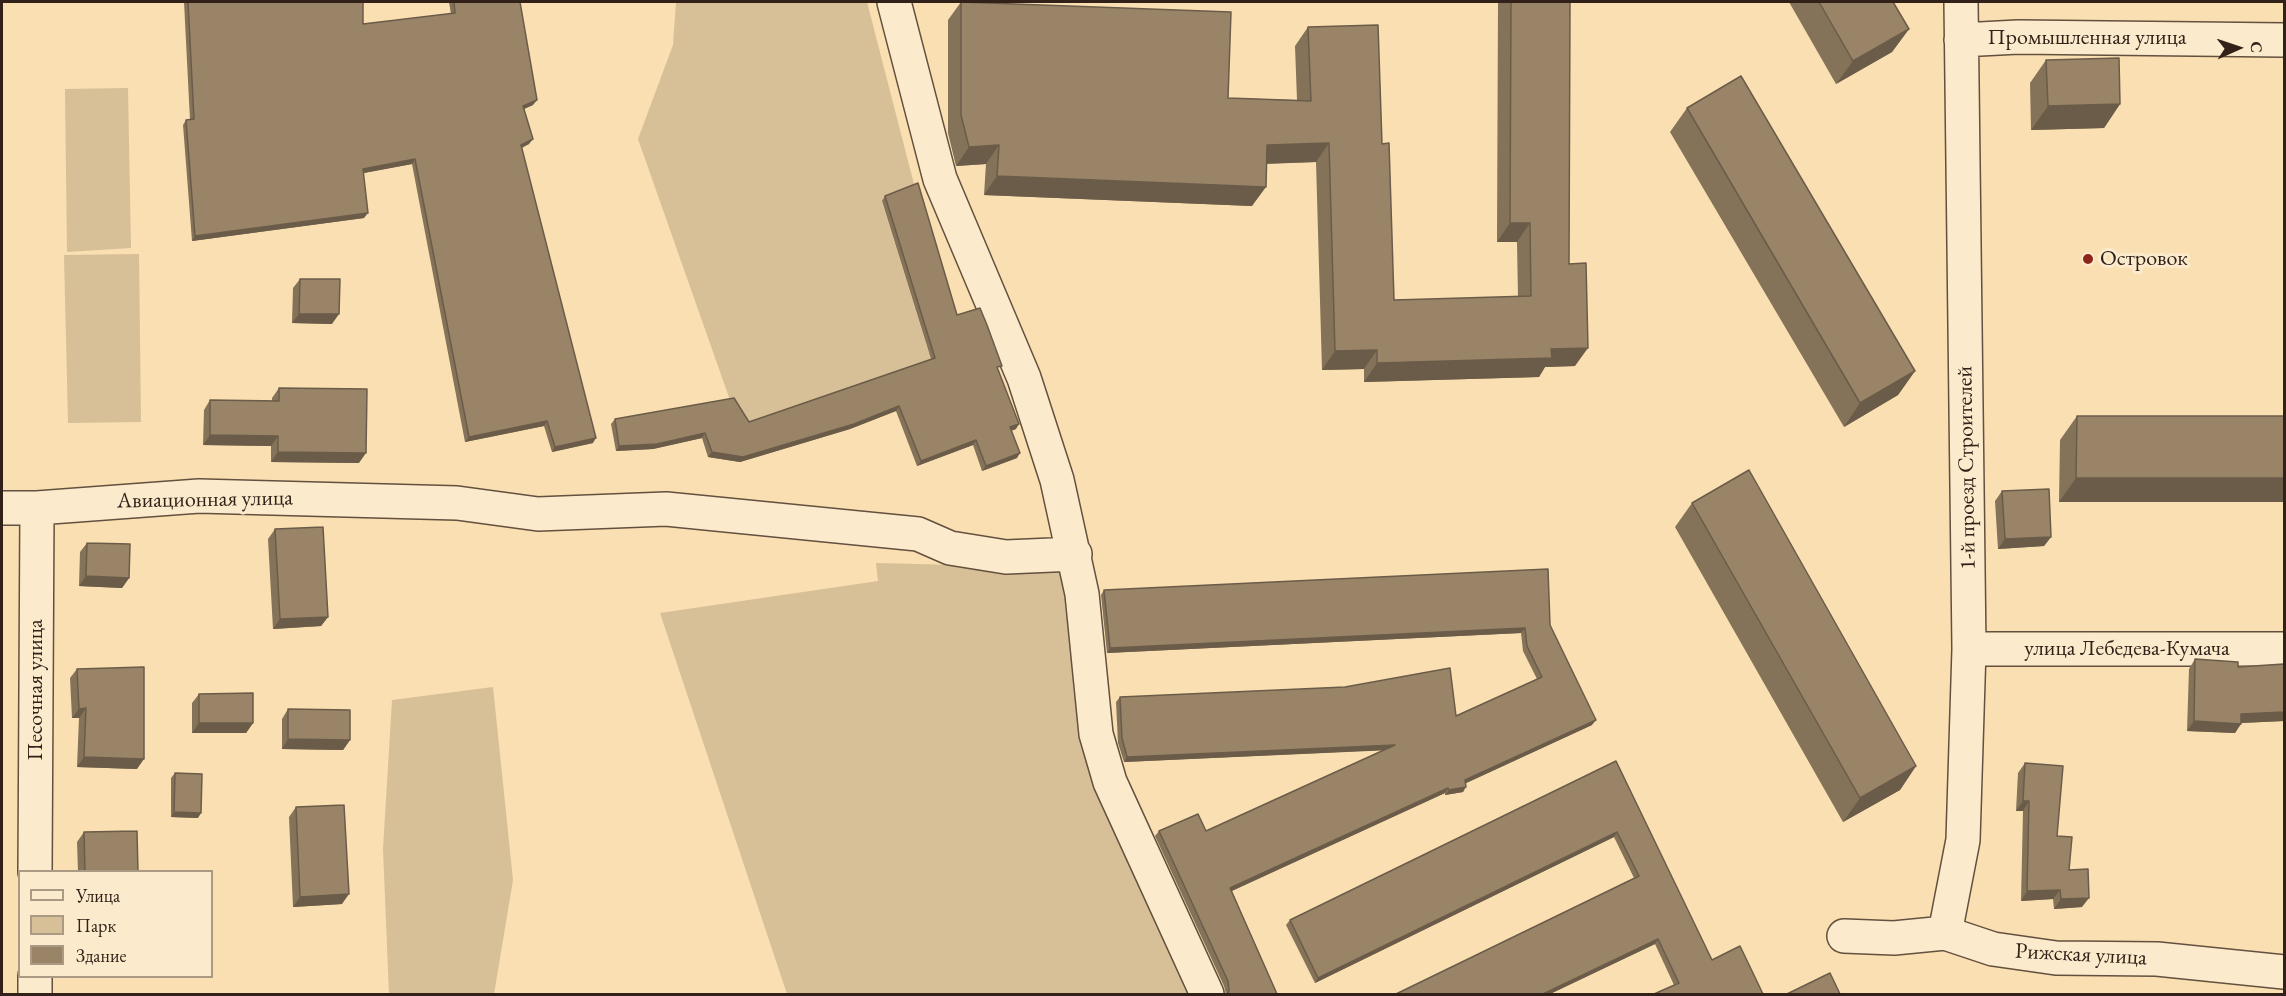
<!DOCTYPE html>
<meta charset="utf-8">
<style>
body{margin:0}
#map{position:relative;width:2286px;height:996px;overflow:hidden;background:#f9dfb1;font-family:"EB Garamond",serif}
canvas{display:block}
.frame{position:absolute;inset:0;border:3px solid #312118;pointer-events:none}
.legend{position:absolute;left:18px;top:870px;width:195px;height:108px;box-sizing:border-box;background:#fbeacc;border:2px solid #aa9a84;margin:0;padding:8px 10px;list-style:none;font-size:18px;color:#312118}
.legend li{display:flex;align-items:center;gap:12px;height:30px}
.legend b{width:30px;border:2px solid #aa9a84}
.north{position:absolute;left:2208px;top:18px;width:60px;height:60px;-webkit-text-stroke:4px #fbeacc;paint-order:stroke;rotate:87deg;font-size:16px;font-weight:700;line-height:24px;text-align:center;color:#312118}
.north::after{content:'';display:block;margin:auto;width:21px;height:27px;background:#312118;clip-path:polygon(50% 0,100% 100%,50% 72%,0 100%)}
</style>
<div id="map">
<canvas width="2286" height="996"></canvas>
<div class="frame"></div>
<ul class="legend">
<li><b style="height:8px;background:#fbeacc"></b>Улица</li>
<li><b style="height:16px;background:#d7bf97"></b>Парк</li>
<li><b style="height:16px;background:#998468"></b>Здание</li>
</ul>
<div class="north">С</div>
</div>
<script>
const ctx = document.querySelector('canvas').getContext('2d');
ctx.lineJoin = 'round';
function fillPath(path, color) {
  ctx.fillStyle = color;
  ctx.fill(path, 'evenodd');
}
function toPath(rows) {
  const path = new Path2D();
  for (const r of rows) {
    path.moveTo(r[0], r[1]);
    for (let i = 2; i < r.length; i += 2) path.lineTo(r[i], r[i + 1]);
  }
  return path;
}
function trace(path, color, width, dash) {
  ctx.strokeStyle = color;
  ctx.lineWidth = width;
  ctx.lineCap = dash ? 'butt' : 'round';
  ctx.setLineDash(dash || []);
  ctx.stroke(path);
}
function label(font, color, halo, rows, align = 'center') {
  ctx.font = font + ' "EB Garamond",serif';
  ctx.lineWidth = 6;
  ctx.setLineDash([]);
  ctx.textBaseline = 'middle';
  ctx.strokeStyle = halo;
  ctx.fillStyle = color;
  for (const [text, x, y, turn = 0] of rows) {
    ctx.save();
    ctx.translate(x, y);
    ctx.rotate((+turn || 0) * Math.PI / 180);
    ctx.textAlign = isNaN(turn) ? turn : align;
    if (halo) ctx.strokeText(text, 0, 0);
    ctx.fillText(text, 0, 0);
    ctx.restore();
  }
}
fillPath(toPath([
 [676,2,867,2,915,188,882,202,932,363,746,427,731,403,638,139,673,45],
 [128,88,131,248,67,252,65,89],
 [139,254,141,422,68,423,64,255],
 [876,563,1085,568,1113,770,1208,994,787,994,660,613,878,581],
 [493,687,513,880,494,994,389,994,383,849,392,700]
]), '#d7bf97');
const minor = toPath([
 [894,2,940,179,1024,378,1057,480,1082,594,1096,734,1110,782,1207,994],
 [1961,40,2018,37,2284,40],
 [2,508,37,508,199,496,457,503,538,514,666,509,918,534,950,548,1006,557,1075,554],
 [1969,649,2284,649],
 [35,872,37,508],
 [1945,933,1963,840,1969,649,1961,2],
 [1844,936,1894,938,1945,933,1993,949,2056,958,2157,959,2284,972],
 [35,994,35,976]
]);
trace(minor, '#63503e', 36);
trace(minor, '#fbeacc', 33);
fillPath(toPath([
 [184,2,363,2,363,24,451,14,449,2,520,2,533,105,524,109,529,144,522,148,593,443,552,452,544,426,465,442,412,164,363,173,364,218,192,241,183,125,186,120,190,120],
 [961,2,1228,98,1297,100,1295,46,1308,27,1382,144,1394,300,1518,297,1517,242,1497,242,1498,2,1570,2,1569,264,1575,366,1545,367,1539,377,1364,382,1364,369,1322,370,1316,162,1266,164,1252,206,984,195,986,164,956,166,948,133,948,20],
 [1789,2,1893,2,1909,29,1892,52,1836,84],
 [2046,60,2120,104,2104,128,2031,130,2030,83],
 [1687,108,1915,371,1898,395,1844,427,1670,132],
 [885,196,957,315,998,370,1016,429,1011,431,1017,458,982,471,973,445,917,466,896,411,850,429,740,462,708,457,702,438,653,449,616,451,611,424,615,419,749,422,931,359,882,201],
 [300,279,332,324,292,323,293,288],
 [279,388,359,463,271,462,271,446,203,445,204,410,210,400,272,401,272,398],
 [2077,416,2284,416,2284,502,2059,502,2060,440],
 [2002,491,2051,537,2044,546,1998,549,1995,501],
 [1692,503,1916,766,1900,790,1843,822,1675,527],
 [275,529,328,617,321,626,273,629,268,539],
 [87,543,129,578,122,588,79,586,80,552],
 [1104,590,1550,625,1592,725,1466,783,1463,792,1445,795,1445,793,1232,891,1277,994,1226,994,1224,986,1155,836,1159,831,1206,831,1383,750,1124,762,1118,743,1116,702,1120,697,1456,716,1537,679,1523,651,1521,633,1107,653,1101,595],
 [2195,659,2238,667,2284,664,2284,721,2241,723,2235,733,2187,731,2189,669],
 [77,669,137,769,77,767,79,718,72,718,70,678],
 [199,694,253,723,246,733,192,733,192,703],
 [288,709,350,740,343,750,282,749,282,719],
 [1616,761,1712,960,1740,946,1674,985,1655,944,1550,994,1396,994,1634,878,1614,837,1315,983,1286,925,1290,920],
 [2025,763,2057,836,2082,907,2054,909,2053,899,2021,901,2023,811,2016,811,2018,773],
 [175,773,198,818,171,817,171,778],
 [296,807,342,904,293,907,289,817],
 [84,832,138,872,78,872,77,842]
]), '#847259');
fillPath(toPath([
 [1909,29,1892,52,1836,84,1853,61],
 [537,100,533,105,519,111,523,106],
 [2120,104,2104,128,2031,130,2048,106],
 [533,139,529,144,518,149,521,145],
 [1329,143,1316,162,1253,164,1267,145],
 [999,145,986,164,956,166,969,147],
 [415,159,412,164,359,174,363,169],
 [997,176,1266,187,1252,206,984,195],
 [368,213,364,218,192,241,195,236],
 [1510,223,1530,223,1517,242,1497,242],
 [299,314,339,314,332,324,292,323],
 [1588,348,1575,366,1545,367,1539,377,1364,382,1377,363,1551,349],
 [1377,350,1364,369,1322,370,1335,351],
 [1915,371,1898,395,1844,427,1860,403],
 [899,406,896,411,850,429,740,462,708,457,712,452],
 [547,421,544,426,465,442,469,437],
 [1019,424,1016,429,1006,432,1010,427],
 [705,433,702,438,653,449,616,451,619,446],
 [210,435,278,436,271,446,203,445],
 [596,438,593,443,552,452,555,447],
 [976,440,973,445,917,466,921,461],
 [278,452,366,453,359,463,271,462],
 [1020,453,1017,458,982,471,986,466],
 [2076,478,2284,478,2284,502,2059,502],
 [2051,537,2044,546,1998,549,2005,539],
 [86,576,129,578,122,588,79,586],
 [328,617,321,626,273,629,280,619],
 [1525,628,1521,633,1107,653,1110,648],
 [86,708,79,718,72,718,79,709],
 [2284,712,2284,721,2240,723,2241,724,2235,733,2187,731,2194,721,2241,714],
 [1596,720,1592,725,1462,785,1465,780],
 [199,723,253,723,246,733,192,733],
 [288,739,350,740,343,750,282,749],
 [1395,745,1391,750,1124,762,1127,757],
 [84,757,144,759,137,769,77,767],
 [1916,766,1900,790,1843,822,1860,798],
 [1466,787,1463,792,1445,795,1449,790],
 [1448,788,1445,793,1227,893,1230,888],
 [2023,801,2029,801,2023,811,2016,811],
 [174,812,201,813,198,818,171,817],
 [1617,832,1614,837,1315,983,1318,978],
 [2060,890,2053,899,2021,901,2027,891],
 [349,894,342,904,293,907,300,897],
 [2089,898,2082,907,2054,909,2061,899],
 [1658,939,1655,944,1550,994,1543,994]
]), '#6b5c49');
const building = toPath([
 [188,2,363,2,363,24,455,13,454,2,520,2,537,100,523,106,533,139,521,145,596,438,555,447,547,421,469,437,415,159,363,169,368,213,195,236,186,120,194,119,188,2],
 [961,2,1231,12,1228,98,1311,101,1308,27,1378,25,1382,144,1389,143,1394,300,1531,296,1530,223,1510,223,1511,2,1570,2,1569,264,1586,263,1588,348,1551,349,1552,358,1377,363,1377,350,1335,351,1329,143,1267,145,1266,187,997,176,999,145,969,147,961,115,961,2],
 [1819,2,1893,2,1909,29,1853,61,1819,2],
 [2119,58,2120,104,2048,106,2046,60,2119,58],
 [1741,76,1915,371,1860,403,1687,108,1741,76],
 [918,183,957,315,980,308,987,325,1002,366,997,367,1019,424,1010,427,1020,453,986,466,976,440,921,461,899,406,854,424,743,457,712,452,705,433,657,444,619,446,615,419,734,398,749,422,935,358,885,196,918,183],
 [300,279,340,279,339,314,299,314,300,279],
 [279,388,367,389,366,453,278,452,278,436,210,435,210,400,279,401,279,388],
 [2077,416,2284,416,2284,478,2076,478,2077,416],
 [1749,470,1916,766,1860,798,1692,503,1749,470],
 [2049,489,2051,537,2005,539,2002,491,2049,489],
 [323,527,328,617,280,619,275,529,323,527],
 [87,543,130,544,129,578,86,576,87,543],
 [1548,569,1550,625,1596,720,1465,780,1466,787,1449,790,1448,788,1230,888,1277,994,1228,994,1229,990,1228,981,1159,831,1198,814,1206,831,1395,745,1127,757,1122,738,1120,697,1345,687,1450,668,1456,716,1542,677,1527,646,1525,628,1110,648,1104,590,1548,569],
 [2195,659,2238,662,2238,667,2284,664,2284,712,2241,714,2241,724,2194,721,2195,659],
 [144,667,144,759,84,757,86,708,79,709,77,669,144,667],
 [253,693,253,723,199,723,199,694,253,693],
 [288,709,350,710,350,740,288,739,288,709],
 [1616,761,1712,960,1740,946,1763,994,1654,994,1679,983,1658,939,1543,994,1396,994,1639,876,1617,832,1318,978,1290,920,1616,761],
 [2025,763,2063,766,2057,836,2072,837,2069,870,2088,869,2089,898,2061,899,2060,890,2027,891,2029,801,2023,801,2025,763],
 [175,773,202,774,201,813,174,812,175,773],
 [344,805,349,894,300,897,296,807,344,805],
 [137,831,138,872,85,872,84,832,137,831],
 [1830,973,1840,994,1787,994,1830,973]
]);
fillPath(building, '#998468');
trace(building, '#6b5c49', 1.5);
for (const [x, y, r, color] of [
 [2088,259,6,"#8f2418"]
]) {
  const dot = new Path2D();
  dot.arc(x, y, r, 0, 2 * Math.PI);
  ctx.fillStyle = color;
  ctx.fill(dot);
  trace(dot, '#fbeacc', 2);
}
label('22px', '#312118', '#fbeacc', [
 ["Промышленная улица",2087,38],
 ["1-й проезд Строителей",1967,468,-91],
 ["Авиационная улица",205,500,-1],
 ["улица Лебедева-Кумача",2127,649],
 ["Песочная улица",36,690,-90],
 ["Рижская улица",2081,955,3]
]);
label('22px', '#312118', '#fbeacc', [
 ["Островок",2100,259]
], 'left');
</script>
